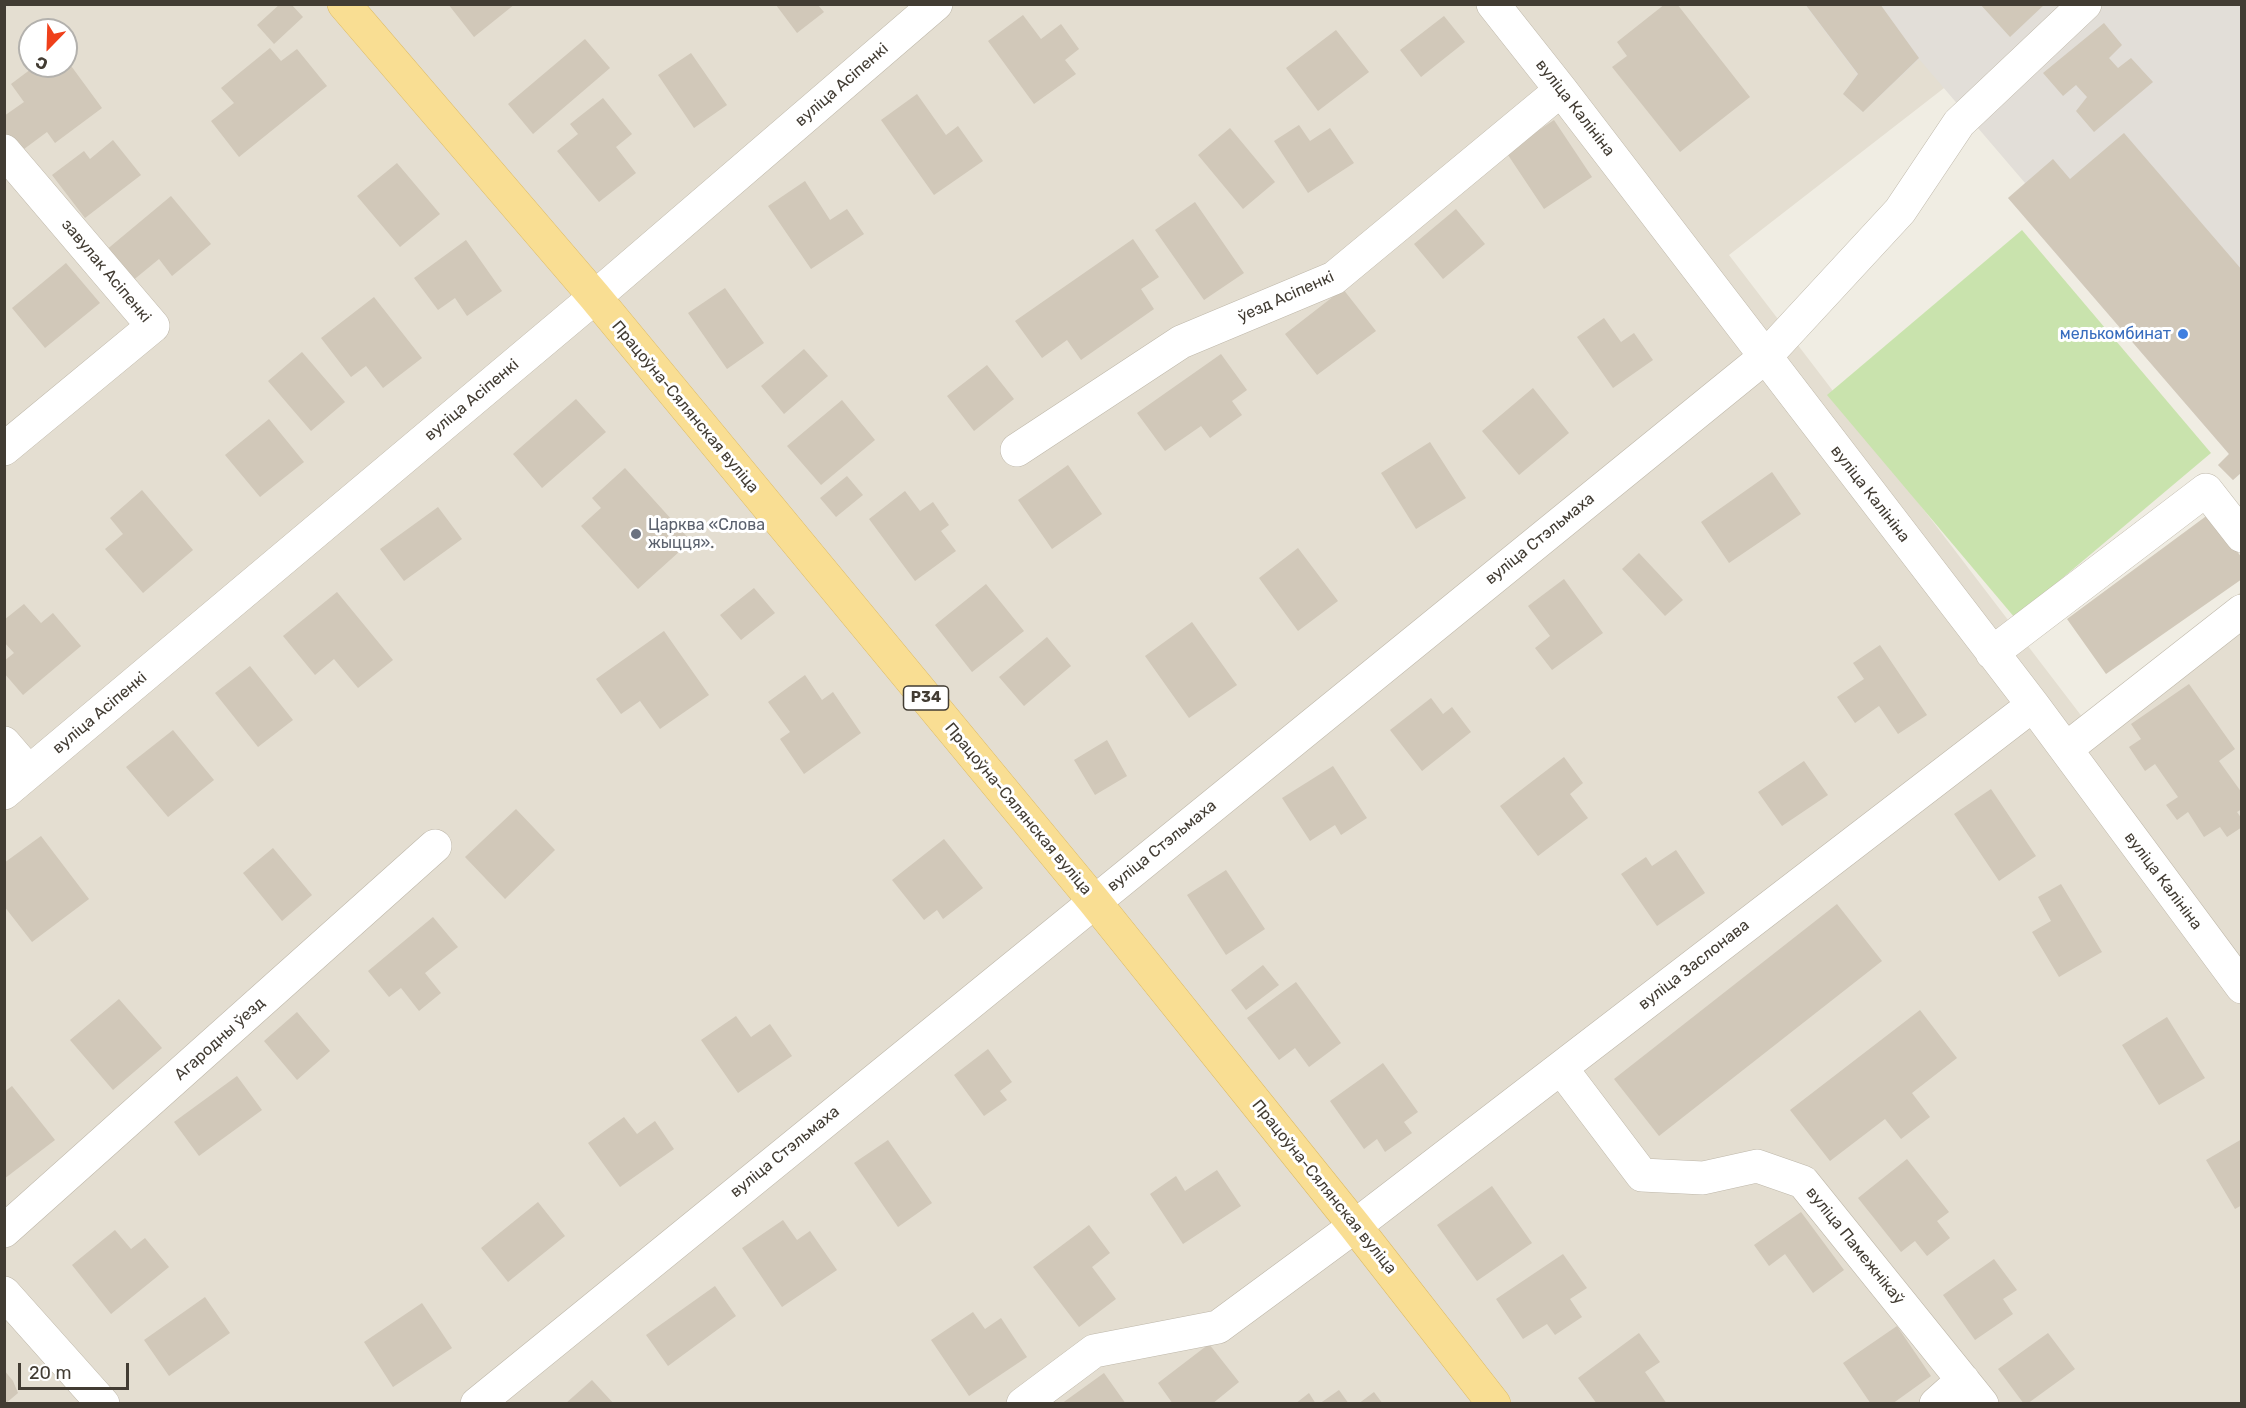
<!DOCTYPE html>
<meta charset="utf-8">
<style>
body{margin:0}
#map{position:relative;width:2246px;height:1408px;overflow:hidden;background:#f0ede3;font-family:Rubik,sans-serif}
canvas{display:block}
.frame{position:absolute;inset:0;border:6px solid #423c33;pointer-events:none}
.north{position:absolute;left:18px;top:18px;width:60px;height:60px;box-sizing:border-box;background:#fff;border:2px solid #b3b1ad;border-radius:50%;rotate:203deg;font-size:16px;font-weight:700;line-height:24px;text-align:center;color:#423c33}
.north::after{content:'';display:block;margin:auto;width:21px;height:27px;background:#ef401b;clip-path:polygon(50% 0,100% 100%,50% 72%,0 100%)}
.scale{position:absolute;left:18px;top:1363px;width:111px;height:27px;box-sizing:border-box;border:3px solid #423c33;border-top:0;padding-left:8px;font-size:18px;line-height:21px;white-space:nowrap;color:#423c33;-webkit-text-stroke:4px #fff;paint-order:stroke}
</style>
<div id="map">
<canvas width="2246" height="1408"></canvas>
<div class="frame"></div>
<div class="north">С</div>
<div class="scale">20 m</div>
</div>
<script>
const ctx = document.querySelector('canvas').getContext('2d');
ctx.lineJoin = 'round';
function fillPath(path, color) {
  ctx.fillStyle = color;
  ctx.fill(path, 'evenodd');
}
function toPath(rows) {
  const path = new Path2D();
  for (const r of rows) {
    path.moveTo(r[0], r[1]);
    for (let i = 2; i < r.length; i += 2) path.lineTo(r[i], r[i + 1]);
  }
  return path;
}
function trace(path, color, width, dash) {
  ctx.strokeStyle = color;
  ctx.lineWidth = width;
  ctx.lineCap = dash ? 'butt' : 'round';
  ctx.setLineDash(dash || []);
  ctx.stroke(path);
}
function label(font, color, halo, rows, align = 'center') {
  ctx.font = font + ' Rubik,sans-serif';
  ctx.lineWidth = 6;
  ctx.setLineDash([]);
  ctx.textBaseline = 'middle';
  ctx.strokeStyle = halo;
  ctx.fillStyle = color;
  for (const [text, x, y, turn = 0] of rows) {
    ctx.save();
    ctx.translate(x, y);
    ctx.rotate((+turn || 0) * Math.PI / 180);
    ctx.textAlign = isNaN(turn) ? turn : align;
    if (halo) ctx.strokeText(text, 0, 0);
    ctx.fillText(text, 0, 0);
    ctx.restore();
  }
}
fillPath(toPath([
 [1955,4,1993,50,1729,255,2083,718,2241,592,2241,1403,5,1404,5,5],
 [30,30,66,30,66,66,30,66]
]), '#e4ded1');
fillPath(toPath([
 [1805,5,2241,5,2242,472,2233,480,2218,465,2229,454,2008,198,2025,183,1919,59,1863,112,1843,94,1857,74]
]), '#e2ded8');
fillPath(toPath([
 [2022,230,2211,453,2015,618,1827,395]
]), '#c9e3ad');
fillPath(toPath([
 [280,4,291,4,303,17,274,44,257,25],
 [448,4,515,4,474,37],
 [1665,4,1677,4,1750,97,1680,152,1612,67,1627,56,1617,42],
 [1805,4,1880,4,1919,58,1863,112,1843,94,1858,74],
 [1980,4,2045,4,2010,37],
 [776,5,818,5,824,12,797,33],
 [1023,15,1041,39,1061,24,1079,49,1065,60,1076,74,1034,104,988,41],
 [1444,16,1465,42,1421,77,1400,50],
 [2104,23,2122,45,2109,58,2118,68,2131,58,2153,82,2094,132,2076,111,2087,97,2076,85,2063,96,2043,73],
 [1336,30,1369,72,1318,111,1286,68],
 [585,39,610,68,533,134,508,104],
 [270,48,281,61,297,49,327,86,239,157,211,121,234,103,221,88],
 [691,53,727,105,694,128,658,75],
 [66,59,102,108,55,143,47,132,20,152,4,131,4,116,24,102,11,84,35,66,66,66],
 [917,94,946,135,958,126,983,161,934,195,881,120],
 [603,98,632,134,616,147,636,173,599,202,557,151,578,134,570,124],
 [1554,120,1592,177,1544,209,1506,152],
 [1299,125,1310,141,1330,128,1354,163,1308,193,1274,141],
 [1230,128,1275,182,1243,209,1198,155],
 [2124,133,2242,270,2242,472,2233,480,2218,465,2229,454,2008,198,2053,159,2070,179],
 [113,140,141,175,85,218,52,175,84,151,90,159],
 [397,163,440,214,400,247,357,196],
 [805,181,830,220,847,209,864,234,811,269,768,206],
 [171,196,211,244,172,276,159,259,131,282,105,251],
 [1195,202,1244,273,1204,300,1155,230],
 [1456,209,1485,244,1443,279,1414,244],
 [1133,239,1159,277,1141,289,1154,309,1081,360,1067,340,1042,358,1015,321],
 [466,240,502,291,467,316,455,298,438,310,414,278],
 [66,263,100,303,45,348,12,308],
 [725,288,764,343,727,369,688,313],
 [1343,289,1376,331,1317,375,1285,334],
 [374,297,422,358,383,388,366,366,351,377,321,338],
 [1604,318,1621,342,1634,333,1653,360,1613,388,1577,337],
 [804,349,828,376,784,414,761,386],
 [302,352,345,402,311,431,268,381],
 [1221,354,1247,390,1232,401,1242,415,1210,438,1201,426,1165,451,1137,413],
 [987,365,1014,399,974,431,947,396],
 [1533,388,1569,433,1519,475,1482,431],
 [576,399,606,432,542,488,513,454],
 [842,400,875,440,821,485,787,446],
 [269,419,304,462,260,497,225,455],
 [1430,442,1466,498,1416,529,1381,473],
 [1068,465,1102,514,1052,549,1018,500],
 [625,468,691,541,638,589,581,526,601,508,592,498],
 [1772,472,1801,514,1729,563,1701,522],
 [847,476,863,495,836,517,820,498],
 [142,490,193,550,143,593,105,549,123,534,110,518],
 [905,491,920,511,933,502,949,525,941,531,956,551,915,581,869,519],
 [438,507,462,539,404,581,380,549],
 [2209,514,2242,558,2242,579,2106,674,2067,619],
 [1298,548,1338,601,1298,631,1259,578],
 [1639,553,1683,600,1665,616,1622,569],
 [1564,579,1603,633,1552,670,1535,648,1550,636,1528,606],
 [986,584,1024,631,972,672,935,625],
 [754,588,775,613,741,640,720,615],
 [337,592,393,660,358,688,334,659,315,675,283,636],
 [24,604,41,623,53,613,81,646,23,695,4,673,4,661,14,653,4,642,4,620],
 [1192,622,1237,685,1189,718,1145,656],
 [664,631,709,695,660,729,640,701,621,714,596,679],
 [1047,637,1071,666,1024,706,999,677],
 [1880,645,1927,715,1898,734,1879,706,1855,723,1837,697,1864,679,1853,663],
 [250,666,293,720,258,747,215,693],
 [805,675,822,700,833,692,861,733,804,774,780,739,790,732,768,702],
 [2189,684,2235,749,2219,761,2242,793,2242,809,2237,812,2242,819,2242,827,2227,837,2220,827,2204,837,2188,812,2177,820,2166,805,2178,797,2155,764,2145,771,2129,747,2141,739,2131,724],
 [1431,698,1443,714,1452,707,1471,732,1422,771,1390,730],
 [173,730,214,780,168,817,126,767],
 [1107,740,1127,776,1095,795,1074,760],
 [1564,757,1583,783,1570,794,1588,818,1538,856,1500,806],
 [1804,761,1828,795,1782,826,1758,792],
 [1333,766,1367,818,1341,835,1335,825,1310,841,1282,798],
 [1991,789,2036,856,1999,881,1954,814],
 [516,809,555,850,505,899,465,857],
 [41,836,89,899,32,942,4,906,4,863],
 [944,839,983,888,943,919,937,910,924,920,892,880],
 [273,848,312,895,282,921,243,873],
 [1676,850,1705,893,1657,926,1621,874,1646,857,1652,866],
 [1226,870,1265,929,1226,955,1187,895],
 [2061,884,2102,952,2059,977,2032,932,2051,921,2038,897],
 [1837,904,1882,961,1659,1136,1614,1079],
 [433,917,458,947,425,973,441,993,419,1011,401,988,389,997,368,971],
 [1263,965,1279,985,1246,1010,1231,990],
 [1296,982,1341,1043,1309,1067,1295,1048,1279,1060,1247,1018],
 [119,999,162,1048,113,1090,70,1040],
 [1920,1010,1957,1058,1912,1093,1930,1117,1901,1139,1885,1119,1830,1161,1790,1110],
 [297,1012,330,1051,297,1080,264,1041],
 [736,1016,751,1037,770,1024,792,1056,738,1093,701,1040],
 [2167,1017,2205,1078,2159,1105,2122,1045],
 [988,1049,1012,1082,1000,1091,1007,1100,984,1116,954,1075],
 [1383,1063,1418,1112,1404,1122,1412,1133,1385,1152,1377,1139,1364,1149,1330,1101],
 [237,1076,262,1110,199,1156,174,1122],
 [12,1086,55,1140,4,1179,4,1092],
 [624,1117,637,1134,655,1121,674,1149,620,1187,588,1143],
 [2242,1139,2242,1205,2235,1209,2206,1160],
 [888,1140,932,1203,898,1227,854,1163],
 [1907,1159,1949,1212,1937,1221,1950,1238,1927,1256,1915,1241,1901,1252,1858,1198],
 [1217,1170,1241,1206,1183,1244,1150,1194,1176,1176,1185,1191],
 [1492,1186,1532,1243,1477,1281,1437,1225],
 [538,1202,565,1236,508,1282,481,1248],
 [1801,1212,1844,1270,1813,1293,1785,1254,1769,1266,1754,1245],
 [783,1220,797,1240,810,1231,837,1270,782,1307,742,1248],
 [1089,1225,1110,1253,1092,1267,1116,1299,1079,1327,1033,1267],
 [115,1230,131,1249,145,1238,169,1267,111,1314,72,1265],
 [1563,1254,1587,1288,1570,1299,1582,1317,1555,1335,1547,1324,1523,1339,1496,1299],
 [1994,1259,2017,1290,2003,1299,2013,1314,1975,1340,1943,1295],
 [715,1286,736,1316,668,1366,646,1335],
 [205,1297,230,1333,169,1376,144,1340],
 [422,1303,452,1348,393,1387,364,1342],
 [973,1312,985,1329,1001,1318,1027,1357,969,1396,931,1340],
 [1897,1326,1931,1376,1892,1404,1871,1404,1843,1363],
 [1639,1333,1660,1362,1645,1372,1667,1404,1597,1404,1578,1378],
 [2048,1333,2075,1369,2027,1404,2024,1404,1998,1369],
 [1209,1344,1239,1382,1212,1404,1173,1404,1158,1383],
 [4,1370,13,1381,18,1393,5,1404],
 [1104,1373,1126,1404,1061,1404],
 [592,1380,614,1404,565,1404],
 [1339,1390,1349,1404,1319,1404],
 [1374,1392,1383,1404,1358,1404],
 [1309,1393,1316,1404,1295,1404]
]), '#d1c8b9');
const minor = toPath([
 [1493,4,1561,90,2033,705,2242,987],
 [4,151,153,326,4,449],
 [1017,450,1181,342,1334,278,1561,90],
 [1992,653,2206,490,2242,536],
 [4,743,29,772],
 [2066,749,2242,611],
 [4,793,595,297,936,4],
 [1561,1068,1642,1175,1703,1178,1757,1166,1803,1182,1982,1404],
 [4,1231,435,846],
 [4,1293,103,1404],
 [477,1404,1765,357,1900,211,1959,123,2085,4],
 [1023,1404,1094,1351,1218,1327,1355,1226,2033,705],
 [1936,1404,1963,1380]
]);
const major = toPath([
 [344,4,595,297,1094,901,1355,1226,1494,1404]
]);
trace(minor, '#beb7a9', 34);
trace(major, '#ddbb64', 34);
trace(minor, '#fff', 33);
trace(major, '#f9de93', 33);
for (const [x, y, r, color] of [
 [2183,334,6,"#3f7fe0"],
 [636,534,6,"#6b7280"]
]) {
  const dot = new Path2D();
  dot.arc(x, y, r, 0, 2 * Math.PI);
  ctx.fillStyle = color;
  ctx.fill(dot);
  trace(dot, '#fff', 2);
}
for (const [x, y, w] of [
 [926,698,45]
]) {
  const box = new Path2D();
  box.roundRect(x - w / 2, y - 12, w, 24, 4.5);
  ctx.fillStyle = '#fff';
  ctx.fill(box);
  trace(box, '#423c33', 1.5);
}
label('bold 15px', '#423c33', null, [
 ["Р34",926,698]
]);
label('16px', '#423c33', '#fff', [
 ["вуліца Асіпенкі",842,85,-41],
 ["вуліца Калініна",1575,108,52],
 ["завулак Асіпенкі",106,271,50],
 ["ўезд Асіпенкі",1286,297,-24],
 ["вуліца Асіпенкі",472,400,-40],
 ["Працоўна-Сялянская вуліца",685,407,50],
 ["вуліца Калініна",1870,494,52],
 ["вуліца Стэльмаха",1540,539,-39],
 ["вуліца Асіпенкі",100,713,-40],
 ["Працоўна-Сялянская вуліца",1018,809,50],
 ["вуліца Стэльмаха",1162,846,-39],
 ["вуліца Калініна",2163,881,53],
 ["вуліца Заслонава",1694,965,-38],
 ["Агародны ўезд",220,1039,-42],
 ["вуліца Стэльмаха",785,1152,-39],
 ["Працоўна-Сялянская вуліца",1324,1187,51],
 ["вуліца Памежнікаў",1855,1246,51]
]);
label('16px', '#366cbe', '#fff', [
 ["мелькомбинат",2171,334]
], 'right');
label('16px', '#5b616d', '#fff', [
 ["Царква «Слова",648,525],
 ["жыцця».",648,543]
], 'left');
</script>
